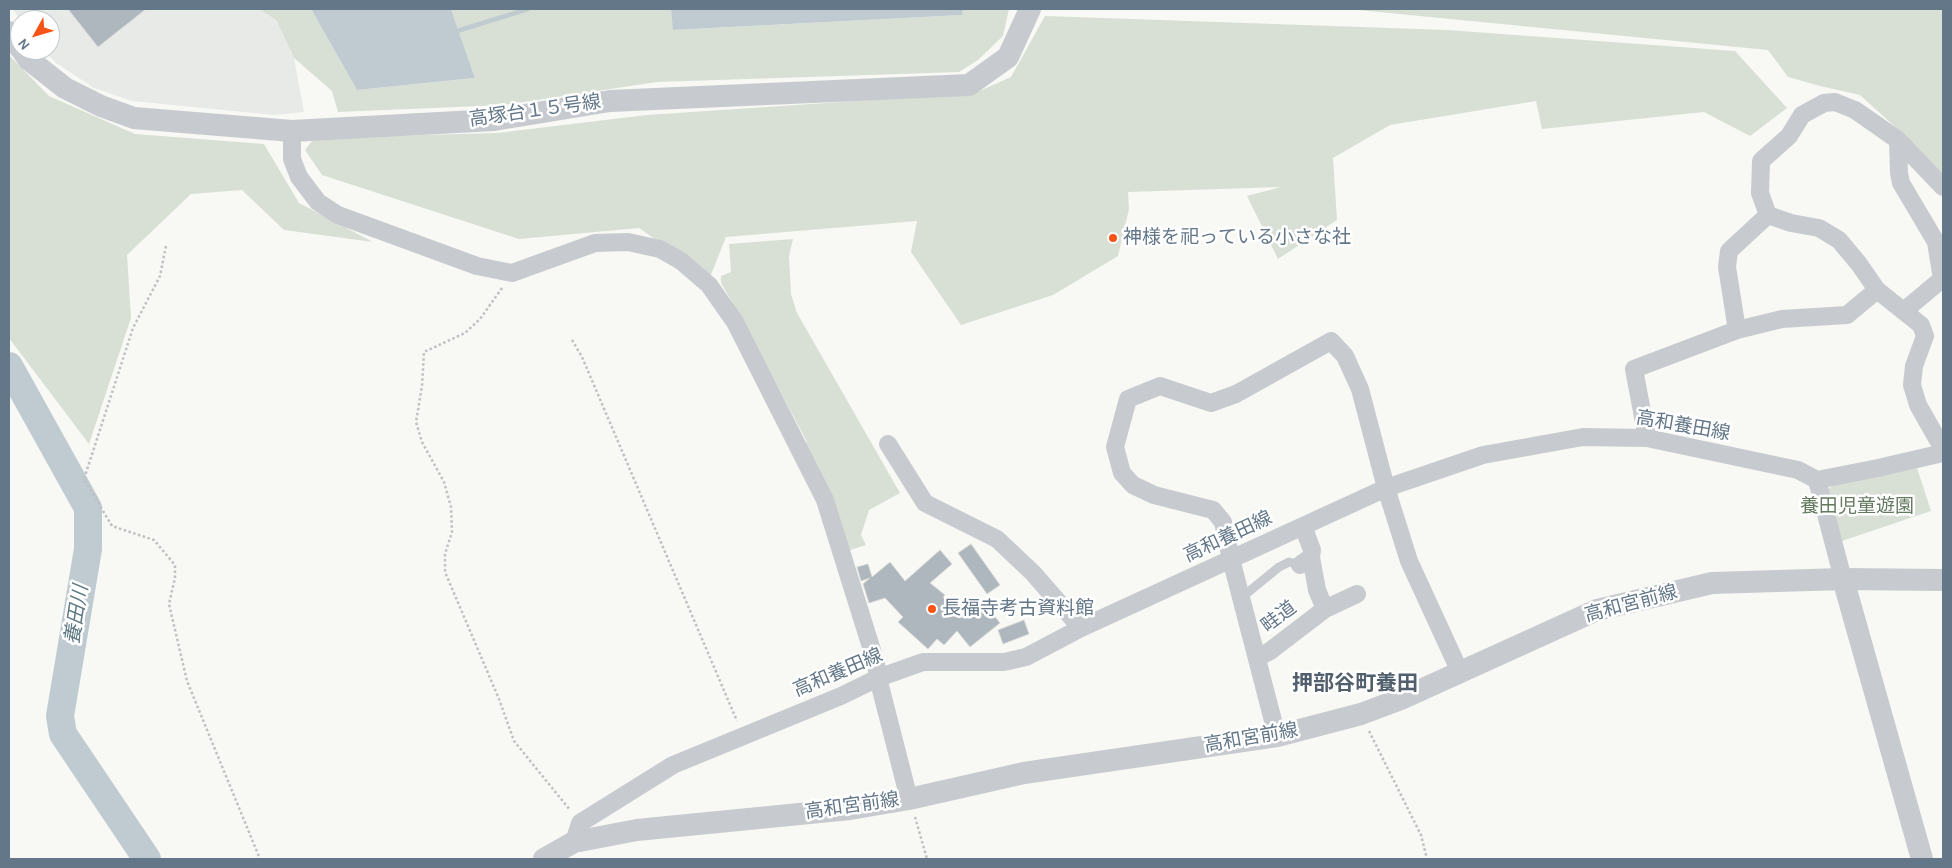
<!DOCTYPE html>
<meta charset="utf-8">
<style>
body{margin:0}
#map{position:relative;width:1952px;height:868px;overflow:hidden;background:#f8f8f4;font-family:Karla,sans-serif}
canvas{display:block}
.frame{position:absolute;inset:0;border:10px solid #637789;pointer-events:none}
.north{position:absolute;left:10px;top:10px;width:50px;height:50px;box-sizing:border-box;background:#fff;border:1px solid #c1c9d0;border-radius:50%;rotate:231deg;font-size:14px;font-weight:700;line-height:20px;text-align:center;color:#637789}
.north::after{content:'';display:block;margin:auto;width:18px;height:22px;background:#f65416;clip-path:polygon(50% 0,100% 100%,50% 72%,0 100%)}
</style>
<div id="map">
<canvas width="1952" height="868"></canvas>
<div class="frame"></div>
<div class="north">N</div>
</div>
<script>
const ctx = document.querySelector('canvas').getContext('2d');
ctx.lineJoin = 'round';
function fillPath(path, color) {
  ctx.fillStyle = color;
  ctx.fill(path, 'evenodd');
}
function toPath(rows) {
  const path = new Path2D();
  for (const r of rows) {
    path.moveTo(r[0], r[1]);
    for (let i = 2; i < r.length; i += 2) path.lineTo(r[i], r[i + 1]);
  }
  return path;
}
function trace(path, color, width, dash) {
  ctx.strokeStyle = color;
  ctx.lineWidth = width;
  ctx.lineCap = dash ? 'butt' : 'round';
  ctx.setLineDash(dash || []);
  ctx.stroke(path);
}
function label(font, color, halo, rows, align = 'center') {
  ctx.font = font + ' Karla,"Noto Sans JP",sans-serif';
  ctx.lineWidth = 5;
  ctx.setLineDash([]);
  ctx.textBaseline = 'middle';
  ctx.strokeStyle = halo;
  ctx.fillStyle = color;
  for (const [text, x, y, turn = 0] of rows) {
    ctx.save();
    ctx.translate(x, y);
    ctx.rotate((+turn || 0) * Math.PI / 180);
    ctx.textAlign = isNaN(turn) ? turn : align;
    if (halo) ctx.strokeText(text, 0, 0);
    ctx.fillText(text, 0, 0);
    ctx.restore();
  }
}
fillPath(toPath([
 [13,9,259,9,276,20,294,58,304,112,274,115,132,101,94,88,56,63,44,50,50,50,50,20,20,20]
]), '#e8eae8');
fillPath(toPath([
 [259,9,311,9,357,90,475,78,451,9,671,9,674,30,961,15,963,9,1009,9,1003,36,978,60,959,72,657,82,504,105,338,112,332,91,294,58,276,20],
 [1348,9,1943,9,1943,175,1904,135,1860,95,1820,86,1788,77,1768,50],
 [1045,16,1447,30,1735,51,1787,108,1750,136,1704,112,1542,129,1536,101,1390,125,1333,158,1337,220,1278,259,1247,196,1281,187,1128,192,1129,209,1118,256,1053,295,961,325,911,252,917,221,726,237,710,277,639,228,519,239,322,175,305,150,314,138,497,133,647,115,975,93,1011,77],
 [9,55,49,96,135,134,264,144,299,203,373,242,284,230,242,190,191,194,127,255,131,318,89,444,9,338],
 [793,239,789,256,791,294,797,313,900,493,869,510,861,535,866,545,850,550,804,444,807,442,739,314,721,283,721,276,731,272,729,244],
 [1917,468,1931,511,1839,542,1825,491,1835,484]
]), '#d8e0d5');
fillPath(toPath([
 [311,9,451,9,475,78,357,90],
 [671,9,963,9,962,15,673,30]
]), '#c0cbd1');
trace(toPath([
 [454,32,528,9]
]), '#c0cbd1', 4.5);
trace(toPath([
 [9,366,88,508,88,549,60,716,63,734,147,859]
]), '#c0cbd1', 28);
const building = toPath([
 [68,9,146,9,98,47,68,9],
 [971,544,1000,585,987,594,958,553,971,544],
 [940,550,952,564,930,583,945,595,943,597,962,613,981,599,1000,623,970,647,957,631,944,645,937,639,928,649,898,622,903,617,885,598,869,603,863,584,870,578,861,581,857,567,868,564,872,577,890,562,905,581,940,550],
 [1024,620,1029,634,1003,644,998,630,1024,620]
]);
fillPath(building, '#aeb7be');
trace(building, '#d9d9d7', 1);
trace(toPath([
 [166,246,160,276,133,328,84,479,112,526,154,540,175,565,175,578,169,604,187,681,260,859],
 [502,288,480,319,465,333,424,352,422,386,416,422,422,442,444,482,451,507,452,532,445,554,445,572,499,699,514,741,570,810],
 [572,340,582,357,737,721],
 [1369,731,1421,835,1427,859],
 [915,817,927,859]
]), '#bec1c3', 2.5, [2.5, 2.5]);
trace(toPath([
 [1241,598,1279,567,1289,562,1300,565]
]), '#c7cbcf', 9);
trace(toPath([
 [292,131,292,159,299,177,318,202,338,215,477,266,512,273,595,243,628,242,660,249,681,261,709,285,735,322,825,500,876,663,878,678,909,799],
 [1898,140,1943,187],
 [1905,310,1942,279,1936,242,1901,183,1899,173,1898,140,1855,110,1835,102,1824,103,1802,115,1789,136,1761,161,1760,193,1768,215,1791,223,1819,228,1839,240,1859,264,1877,290,1921,325,1925,336,1914,366,1912,385,1918,405,1943,449],
 [1737,330,1727,267,1729,251,1768,215],
 [1647,438,1634,369,1737,330,1782,319,1847,315,1877,290],
 [888,444,925,503,997,539,1033,573,1081,628],
 [1817,480,1843,579],
 [1303,526,1312,550,1311,557],
 [1300,565,1311,557,1317,590,1325,609,1357,594],
 [1257,658,1270,651,1325,609],
 [1277,736,1231,559,1223,522,1213,510,1154,495,1133,485,1122,473,1115,447,1128,399,1160,386,1211,403,1236,394,1331,341,1345,356,1360,389,1386,488,1409,561,1460,672],
 [574,842,580,823,673,765,841,696,878,678,923,662,1004,662,1026,657,1081,628,1386,488,1483,455,1583,437,1647,438,1798,470,1817,480,1878,468,1943,453]
]), '#c7cbcf', 18);
trace(toPath([
 [9,32,20,48],
 [22,50,28,59,65,88,101,106,134,118,292,131,494,120,610,101,969,85,1008,57,1030,9],
 [1843,579,1922,859],
 [544,859,574,842,637,830,850,809,909,799,1024,773,1277,736,1361,714,1401,699,1597,610,1712,583,1843,579,1943,580]
]), '#c7cbcf', 22);
for (const [x, y, r, color] of [
 [1113,238,5,"#f65416"],
 [932,609,5,"#f65416"]
]) {
  const dot = new Path2D();
  dot.arc(x, y, r, 0, 2 * Math.PI);
  ctx.fillStyle = color;
  ctx.fill(dot);
  trace(dot, '#fff', 2);
}
label('19px', '#637789', '#fff', [
 ["高塚台１５号線",535,111,-8],
 ["高和養田線",1683,426,10],
 ["高和養田線",1228,537,-25],
 ["高和宮前線",1631,604,-15],
 ["畦道",1279,617,-37],
 ["高和養田線",838,673,-23],
 ["高和宮前線",1251,738,-10],
 ["高和宮前線",852,806,-8]
]);
label('19px', '#637789', '#fff', [
 ["神様を祀っている小さな社",1123,238],
 ["長福寺考古資料館",942,609]
], 'left');
label('19px', '#647a5f', '#fff', [
 ["養田児童遊園",1857,507]
]);
label('italic 20px', '#5f7984', '#fff', [
 ["養田川",77,615,-81]
]);
label('bold 21px', '#52606d', '#fff', [
 ["押部谷町養田",1355,684]
]);
</script>
